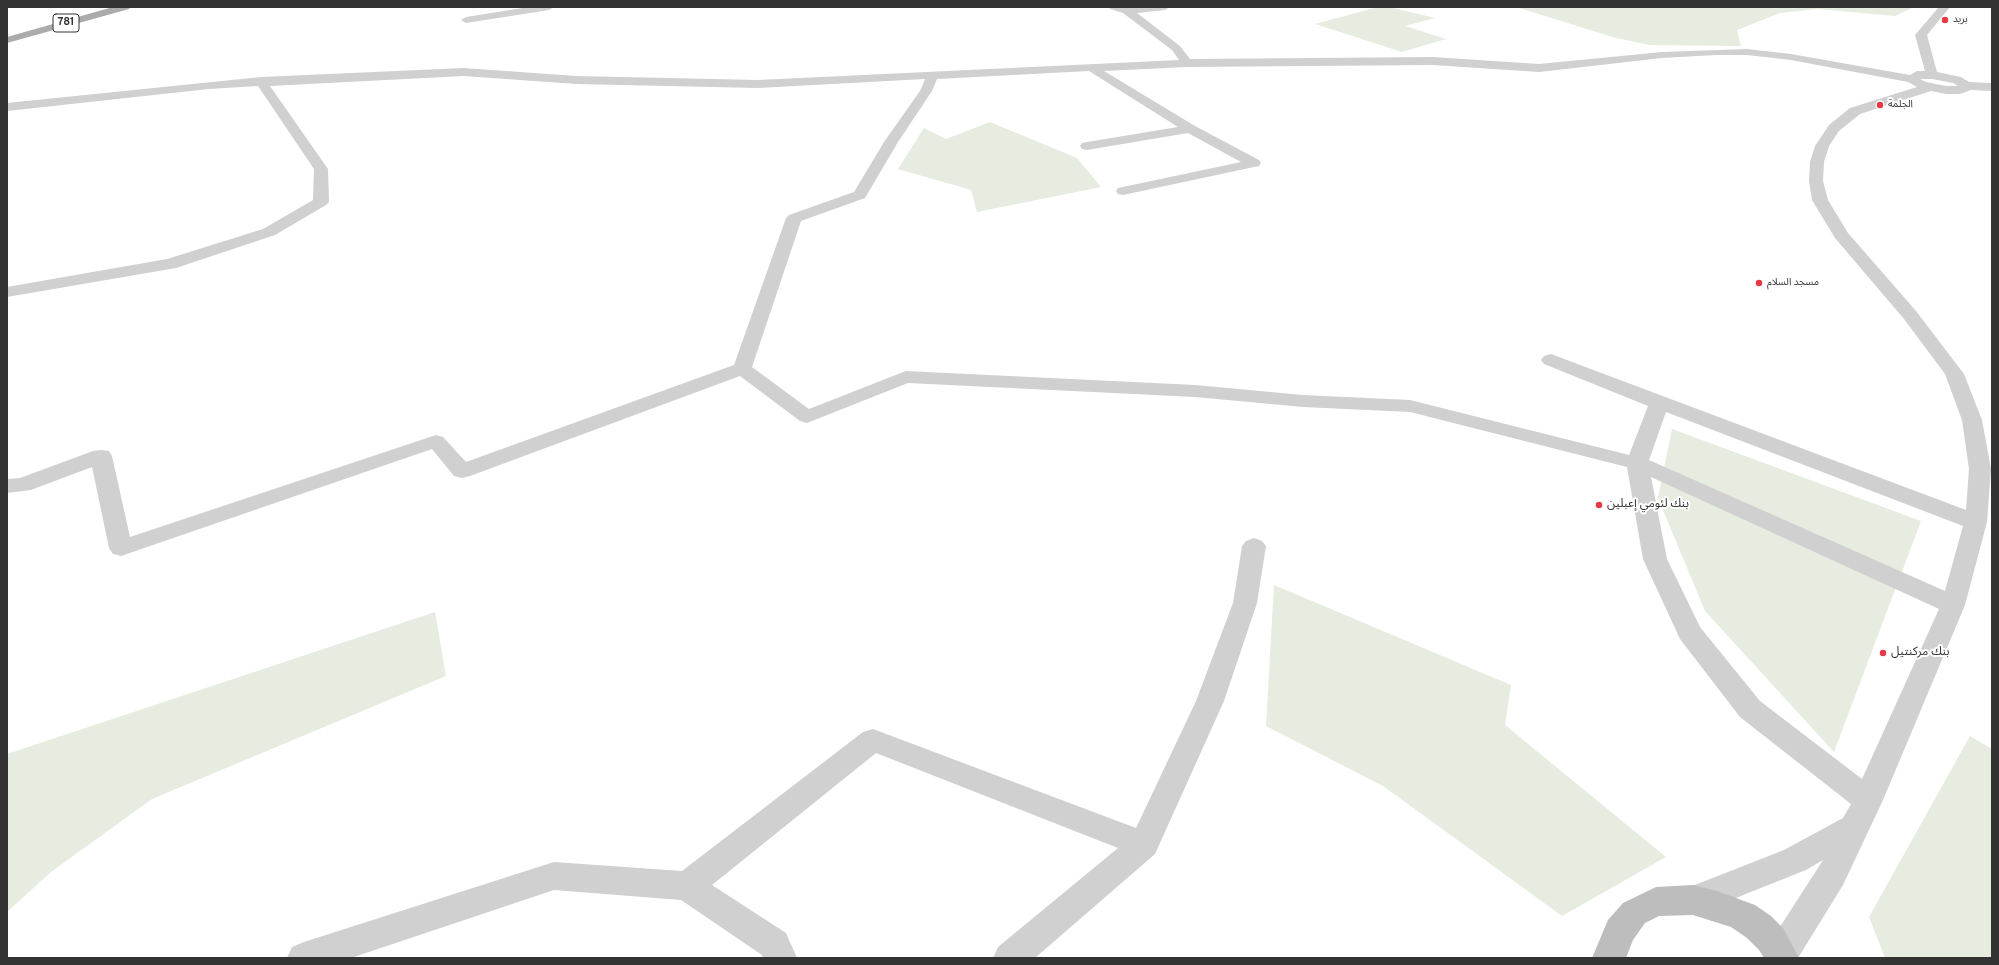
<!DOCTYPE html>
<meta charset="utf-8">
<style>
body{margin:0}
#map{position:relative;width:1999px;height:965px;overflow:hidden;background:#fff;font-family:Overpass,sans-serif}
canvas{display:block}
.frame{position:absolute;inset:0;border:8px solid #333;pointer-events:none}
</style>
<div id="map">
<canvas width="1999" height="965"></canvas>
<div class="frame"></div>
</div>
<script>
const ctx = document.querySelector('canvas').getContext('2d');
ctx.lineJoin = 'round';
function fillPath(path, color) {
  ctx.fillStyle = color;
  ctx.fill(path, 'evenodd');
}
function toPath(rows) {
  const path = new Path2D();
  for (const r of rows) {
    path.moveTo(r[0], r[1]);
    for (let i = 2; i < r.length; i += 2) path.lineTo(r[i], r[i + 1]);
  }
  return path;
}
function trace(path, color, width, dash) {
  ctx.strokeStyle = color;
  ctx.lineWidth = width;
  ctx.lineCap = dash ? 'butt' : 'round';
  ctx.setLineDash(dash || []);
  ctx.stroke(path);
}
function label(font, color, halo, rows, align = 'center') {
  ctx.font = font + ' Overpass,"Noto Sans Arabic",sans-serif';
  ctx.lineWidth = 4;
  ctx.setLineDash([]);
  ctx.textBaseline = 'middle';
  ctx.strokeStyle = halo;
  ctx.fillStyle = color;
  for (const [text, x, y, turn = 0] of rows) {
    ctx.save();
    ctx.translate(x, y);
    ctx.rotate((+turn || 0) * Math.PI / 180);
    ctx.textAlign = isNaN(turn) ? turn : align;
    if (halo) ctx.strokeText(text, 0, 0);
    ctx.fillText(text, 0, 0);
    ctx.restore();
  }
}
fillPath(toPath([
 [1378,7,1389,7,1435,18,1405,26,1446,39,1402,52,1315,24],
 [1516,7,1914,7,1895,16,1817,9,1780,13,1737,30,1741,46,1650,45,1616,38],
 [990,122,1077,158,1101,187,977,212,971,190,898,169,924,128,946,139],
 [1672,429,1921,521,1834,752,1705,611,1658,498],
 [1274,585,1511,685,1505,725,1666,857,1562,916,1383,786,1266,726],
 [435,612,446,676,152,799,51,872,7,912,7,754],
 [1970,736,1992,749,1992,958,1885,958,1869,917]
]), '#e6ecdf');
fillPath(toPath([
 [529,7,554,7,549,10,466,23,461,20,466,17,529,7],
 [1109,7,1170,7,1165,10,1137,13,1180,46,1190,59,1433,57,1539,64,1662,52,1747,49,1791,54,1910,75,1917,71,1925,71,1915,35,1939,7,1950,7,1927,35,1937,72,1961,77,1969,82,1992,83,1992,91,1971,90,1960,94,1946,94,1931,91,1860,114,1839,131,1829,146,1824,162,1823,181,1828,200,1848,233,1916,311,1964,374,1982,420,1991,469,1987,522,1965,605,1883,800,1843,885,1798,958,1766,958,1764,955,1769,944,1823,860,1806,870,1693,915,1682,910,1677,900,1682,890,1784,850,1843,818,1851,804,1740,717,1680,639,1643,559,1627,467,1410,412,1303,407,1195,397,908,383,807,423,800,421,740,376,470,476,462,478,454,476,432,449,121,556,113,554,109,548,92,467,31,490,7,493,7,479,20,478,93,451,101,450,109,451,112,456,130,537,436,435,443,437,466,462,734,365,786,218,789,215,854,192,884,142,920,91,925,79,758,88,576,84,464,76,270,86,328,169,329,202,326,205,275,235,176,268,7,297,7,287,167,259,263,229,313,200,314,169,258,86,209,89,7,111,7,103,261,77,464,68,576,76,758,80,1179,60,1172,50,1123,13,1110,9,1109,7],
 [1716,55,1747,55,1791,60,1908,82,1917,87,1850,108,1829,125,1815,146,1810,162,1809,181,1812,200,1835,238,1904,319,1945,374,1962,420,1969,469,1966,510,1551,354,1544,356,1541,360,1544,364,1648,406,1629,455,1410,400,1303,395,1195,385,906,371,809,409,752,367,801,221,865,198,898,142,932,91,937,79,1089,71,1178,127,1087,142,1082,143,1080,146,1082,149,1087,150,1188,133,1241,162,1118,188,1116,191,1118,194,1123,195,1254,167,1259,166,1261,163,1259,160,1195,126,1104,71,1187,67,1433,65,1539,72,1662,58,1716,55],
 [1920,79,1932,79,1953,83,1958,86,1946,86,1926,82,1920,79],
 [1666,412,1963,526,1945,591,1649,460,1666,412],
 [1651,477,1939,609,1862,779,1760,701,1700,627,1667,559,1651,477],
 [1254,538,1262,541,1266,546,1257,603,1224,701,1155,854,1035,958,993,958,998,947,1118,848,876,753,712,885,786,933,797,958,763,958,762,955,681,900,554,890,351,958,287,958,292,947,304,942,554,862,682,871,863,732,873,729,1136,828,1196,701,1233,603,1242,546,1246,541,1254,538]
]), '#d0d0d0');
fillPath(toPath([
 [1693,885,1717,891,1755,905,1771,916,1783,928,1799,958,1764,958,1759,950,1747,938,1731,927,1693,915,1659,916,1645,923,1633,940,1626,958,1592,958,1608,920,1623,903,1656,887,1693,885]
]), '#bdbdbd');
fillPath(toPath([
 [113,7,130,7,129,9,7,43,7,37,113,7]
]), '#ababab');
for (const [x, y, r, color] of [
 [1945,20,4,"#e63946"],
 [1880,105,4,"#e63946"],
 [1759,283,4,"#e63946"],
 [1599,505,4,"#e63946"],
 [1883,653,4,"#e63946"]
]) {
  const dot = new Path2D();
  dot.arc(x, y, r, 0, 2 * Math.PI);
  ctx.fillStyle = color;
  ctx.fill(dot);
  trace(dot, '#fff', 1.5);
}
label('10px', '#333', '#fff', [
 ["بريد",1953,20],
 ["الجلمة",1888,105],
 ["مسجد السلام",1767,283]
], 'left');
for (const [x, y, w] of [
 [66,23,26]
]) {
  const box = new Path2D();
  box.roundRect(x - w / 2, y - 9, w, 18, 3);
  ctx.fillStyle = '#fff';
  ctx.fill(box);
  trace(box, '#333', 1);
}
label('bold 11px', '#333', null, [
 ["781",66,23]
]);
label('12px', '#333', '#fff', [
 ["بنك لئومي إعبلين",1607,505],
 ["بنك مركنتيل",1891,653]
], 'left');
</script>
